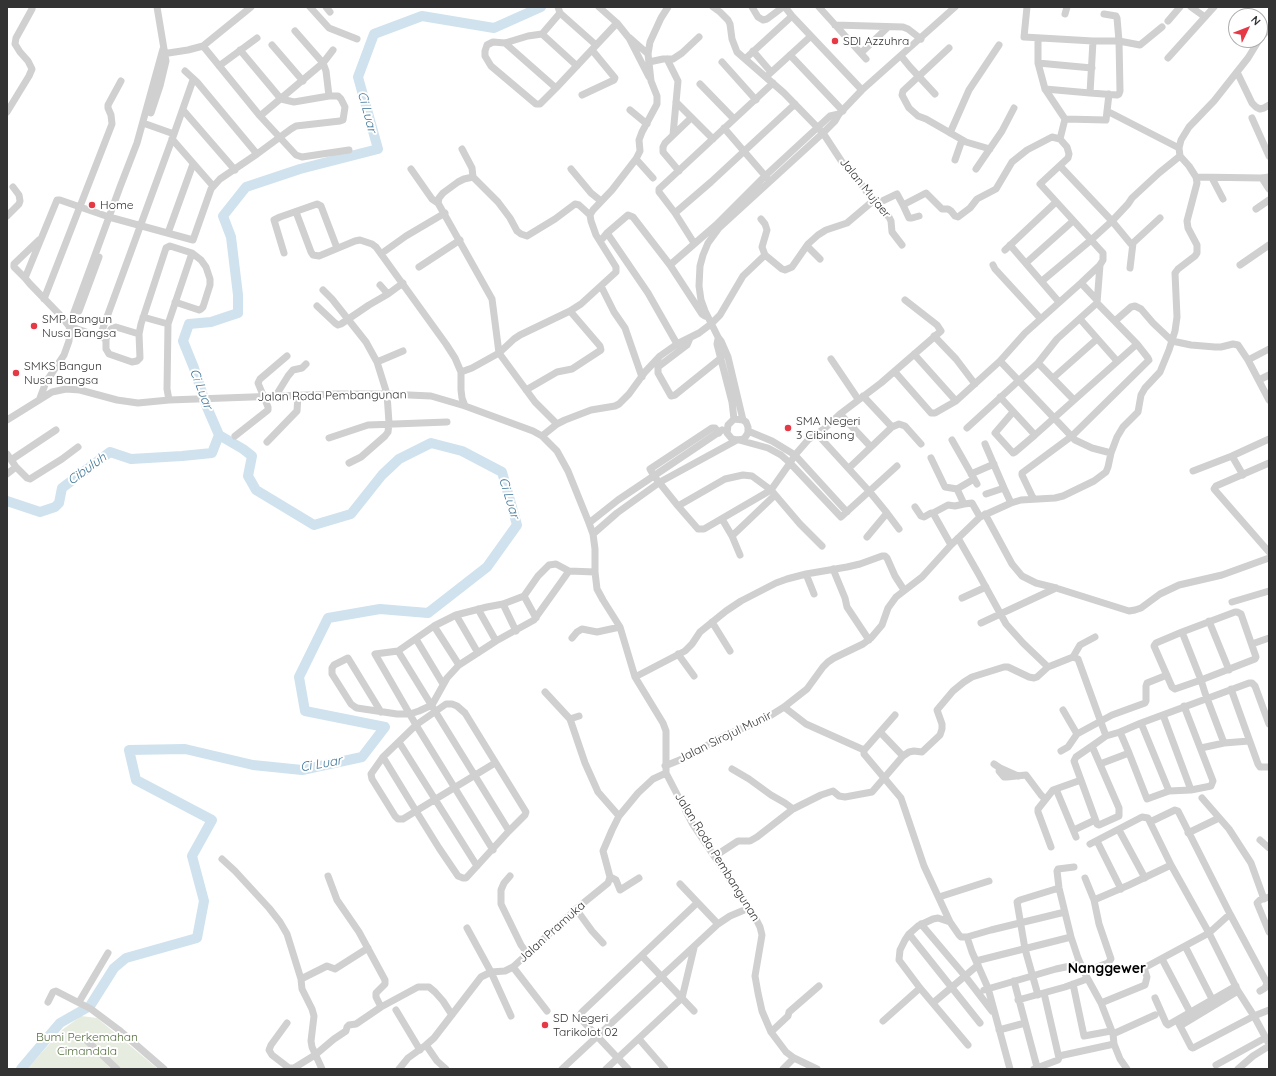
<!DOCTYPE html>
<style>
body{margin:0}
#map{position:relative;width:1276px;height:1076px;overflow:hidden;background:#fff;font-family:Quicksand,sans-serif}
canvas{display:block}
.frame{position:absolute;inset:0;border:8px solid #333;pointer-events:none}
.north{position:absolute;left:1228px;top:8px;width:40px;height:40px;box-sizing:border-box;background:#fff;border:1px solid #adadad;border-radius:50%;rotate:47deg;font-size:11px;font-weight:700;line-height:16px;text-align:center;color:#333}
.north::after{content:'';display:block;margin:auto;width:14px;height:18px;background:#e63946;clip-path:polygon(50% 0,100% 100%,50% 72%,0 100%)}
</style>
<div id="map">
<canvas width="1276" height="1076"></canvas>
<div class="frame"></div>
<div class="north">N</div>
</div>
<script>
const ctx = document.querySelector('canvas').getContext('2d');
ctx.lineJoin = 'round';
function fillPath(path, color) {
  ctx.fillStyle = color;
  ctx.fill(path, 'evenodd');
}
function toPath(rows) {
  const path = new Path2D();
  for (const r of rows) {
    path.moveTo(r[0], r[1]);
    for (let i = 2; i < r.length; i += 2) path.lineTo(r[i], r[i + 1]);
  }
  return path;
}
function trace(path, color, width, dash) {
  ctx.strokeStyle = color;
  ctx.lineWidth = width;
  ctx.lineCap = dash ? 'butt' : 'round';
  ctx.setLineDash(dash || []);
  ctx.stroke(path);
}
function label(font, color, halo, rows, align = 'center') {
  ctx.font = font + ' Quicksand,sans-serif';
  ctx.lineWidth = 4;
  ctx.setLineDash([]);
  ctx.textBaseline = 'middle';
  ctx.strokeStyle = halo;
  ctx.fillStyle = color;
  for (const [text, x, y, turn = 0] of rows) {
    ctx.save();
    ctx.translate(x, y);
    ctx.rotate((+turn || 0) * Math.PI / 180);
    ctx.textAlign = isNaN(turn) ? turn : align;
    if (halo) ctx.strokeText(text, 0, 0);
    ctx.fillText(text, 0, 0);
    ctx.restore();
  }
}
fillPath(toPath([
 [81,1016,97,1018,158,1069,27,1069,62,1030]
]), '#e6ecdf');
trace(toPath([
 [7,501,40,512,55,507,59,503,62,488,110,452,131,459,182,456,212,453,219,435],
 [21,1069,60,1023,90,1006,114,968,126,958,197,938,204,901,192,856,212,820,136,780,129,750,185,749,253,765,302,770,362,757,385,727,305,711,299,677,328,618,380,609,428,613,487,567,517,525,502,472,462,451,431,443,399,459,382,475,351,514,314,525,256,490,248,476,252,456,243,449,219,435,206,405,194,368,183,341,189,324,211,322,238,313,238,295,231,237,223,216,246,187,300,169,378,149,358,77,374,34,422,16,494,28,541,7]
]), '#cfe2ee', 10);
trace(toPath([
 [310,7,329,28,357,39],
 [326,7,330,12],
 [558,7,560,13,542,34,528,36,505,43,493,42,487,45,485,51,485,56,491,66,536,104,540,104,556,88,617,23],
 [599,7,617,23,629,38,649,77],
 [713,7,720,12,728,20,730,24,732,39,737,52,784,93,823,133,842,162,859,181,873,201,889,217,891,221,892,232,902,245],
 [752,7,758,17,763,20,767,19,783,7],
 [785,7,792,16,862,90],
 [819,7,866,59],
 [1027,7,1024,37,1093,41,1119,41,1140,45,1162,27],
 [1191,7,1205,17],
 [560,13,596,45],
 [1065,14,1067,7],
 [1168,21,1180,7],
 [835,25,903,27,908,29,921,39],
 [295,31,323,63,326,71,329,96],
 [542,34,577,66],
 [630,38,648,54],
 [1260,38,1269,29],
 [505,43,556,88],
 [272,45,303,81],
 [203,46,260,116,296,155,302,157,349,150],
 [949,48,903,91,902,95,909,108,918,116,926,119,966,142,990,149],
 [753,51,771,72],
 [861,53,888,27],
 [162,54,188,50,203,46,251,7],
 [790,55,843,111],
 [901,56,910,67,935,94],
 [1168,58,1214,7],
 [667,59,678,81,673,135],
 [745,59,792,16],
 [649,62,663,59,673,59,682,53,699,37],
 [722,62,756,100],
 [1038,63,1092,68],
 [219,66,257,38],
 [185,71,197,82,257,154],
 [1237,72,1252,103,1256,107,1260,109,1264,108,1269,105],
 [766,77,811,36],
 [700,84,734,119],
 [1045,89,1090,93,1117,95,1119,94,1120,91,1119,41,1117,18,1116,16,1104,14],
 [1090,93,1093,41],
 [582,95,614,80,615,78,592,50],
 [676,102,713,139],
 [183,110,235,170],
 [630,110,647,124],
 [1107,111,1179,148],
 [7,112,29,76,32,69,28,61,20,52,15,44,16,38,32,9],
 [151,113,160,86,166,61,157,7],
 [260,116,323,63,333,50],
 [1252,118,1269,156],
 [1065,119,1106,120,1109,94],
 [143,123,174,134],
 [724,128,767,178],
 [950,133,969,90,999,45],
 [172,139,213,186],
 [462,149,472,168,473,177,498,202,510,218,517,231,521,234,527,236,555,219,575,204,579,205,590,215],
 [636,159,653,178],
 [955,160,962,140],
 [1060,166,1112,221,1131,244,1133,243,1160,218],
 [411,169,432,199,438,203],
 [571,169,591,193,601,201],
 [976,169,1002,131,1014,108],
 [679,171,663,152,663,147,665,143,691,118],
 [473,177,464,179,458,182,443,193,439,198,438,203,492,299,499,353,535,402,557,424],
 [1196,177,1262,178,1269,177],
 [1212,178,1223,199],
 [1262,178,1269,189],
 [876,204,897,194,903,205,926,193,942,209,948,209,951,211,955,216,958,217,970,208,977,199,996,189,1012,162,1027,150,1052,137,1060,139],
 [903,205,909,218,912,218,919,216],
 [1256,209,1269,200],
 [296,212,311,252,313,255,319,256,355,241,360,240,372,244,376,247,446,344,455,358,461,372],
 [675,213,711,182,795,104],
 [7,216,19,204,20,201,19,195,13,187],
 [761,219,765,224,767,230,762,247,765,255,782,269,785,270,792,267,808,244,818,235,826,230,847,223,873,201],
 [168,233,193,164],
 [607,233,648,293,677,344],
 [603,238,607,233,628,215,633,217,670,265,702,314,705,316],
 [694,243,675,213,659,192,659,189,773,83],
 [1010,245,1059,302],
 [807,246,820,259],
 [1005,250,1056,202],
 [385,251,406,236,445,213],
 [284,253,274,220,280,217,317,204,321,206,337,248],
 [1026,263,1073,221],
 [670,265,716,225,765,176,830,116,839,114],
 [993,265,995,269,1040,318],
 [1240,265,1269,245],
 [419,267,460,240],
 [1130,268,1133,243],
 [25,278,14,267,14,264,39,240],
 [1042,281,1091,240,1112,221,1128,204,1132,198,1159,173,1180,156],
 [1081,283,1096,299],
 [380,285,388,294,403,283],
 [601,286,614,312,625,328,642,377],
 [323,290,332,299,366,342,377,362,387,394,389,423,388,432,385,436,361,457,349,463],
 [44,299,112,124,111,115,108,108,108,105,121,81],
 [175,302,199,310,201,309,203,307,210,285,210,279,206,267,201,260,192,253,170,246,166,248,141,324,139,334,140,358,137,361,132,362,109,354,106,349,106,339,69,326,60,315,30,284,25,278,57,200,60,200,109,217,193,240,211,189,220,179,257,154,291,129,296,126,340,121,343,120,345,107,341,99,338,96,329,96,294,102,281,99,240,50],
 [317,306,335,323,338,325,341,324,369,305,388,294],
 [79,311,99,257],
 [143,317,168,324],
 [1080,319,1117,361],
 [1115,321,1131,307,1135,306,1141,309,1153,323,1172,341,1191,345,1215,347,1221,347,1233,344,1238,345,1248,360,1269,400],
 [100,336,174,134,193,80],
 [934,336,956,359,975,384],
 [690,338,687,345,658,367,658,373,671,396,675,395,721,358],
 [106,339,111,329,116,327,139,334],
 [718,339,717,344,732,402,734,419],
 [914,354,956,401],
 [831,359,858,399],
 [1248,360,1269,349],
 [1000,361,1075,440,1092,448,1111,453],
 [377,362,403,351],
 [1038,363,1074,400],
 [895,372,931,413,935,413,956,401,1000,361,1025,333,1081,283,1100,265,1103,260,1103,253,1040,184,1068,158,1069,154,1067,147,1060,139,1065,119,1045,89,1038,63,1038,38],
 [1053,378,1097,339],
 [1259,380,1269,375],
 [526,390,557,372,572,369,601,350,600,346,570,311],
 [863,396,892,427],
 [275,397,288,376,293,370,302,368,306,364],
 [1000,397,1035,435],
 [40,398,46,382,64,355,69,341,70,331,69,326,120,187,137,143,163,49],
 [169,400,167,389,168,324,192,253],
 [465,406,462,398,461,390,461,372,472,368,499,353,514,339,520,335,570,311,581,304,616,272,616,267,596,235,591,221,590,215,593,210,612,190,636,159,640,151,639,140,642,132,657,104,657,96,651,81,648,54,650,42,661,18,668,7],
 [1013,412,995,433,1013,453,1015,452,1035,435,1137,344],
 [840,414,871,447],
 [7,420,52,392,66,389,80,390,117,400,138,403,169,400,334,394,387,394,431,396,465,406,533,431,542,436,557,451,568,471,589,523,593,534,595,549,595,572,597,589,603,600,620,627,635,677,663,723,666,731,666,773,692,823,755,917,760,927,762,935,755,976,758,993,762,1011,771,1032,786,1052,794,1058,817,1069],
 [743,420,734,419,728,425,727,433,732,439,737,440,744,439,748,433,748,427,746,422,743,420,728,357,721,341,718,337,705,311,701,300,699,286,700,266,703,255,708,243,719,228,823,133,835,121,839,114,862,90,955,7],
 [967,428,1038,363,1057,339,1097,303],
 [748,431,772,441,795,455,847,512],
 [817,434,869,491,887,513,867,537],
 [235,436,268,410,268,407,258,383,260,379,287,356],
 [542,436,557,424,565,420,591,410,615,406,619,404,629,394,645,372,660,356,677,344,699,333,711,324,720,315,743,276,765,255],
 [329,438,368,425,447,422],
 [739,440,768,448,781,455,790,463,841,517,897,466],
 [952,440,977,484],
 [267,442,297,411,298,396],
 [985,444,1004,488,1011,503],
 [7,454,16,467,27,478,30,479,62,459,78,447],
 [1232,456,1243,475],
 [931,458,945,487,957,489,964,504,972,503,980,517],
 [11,460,56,430],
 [1269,463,1216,486,1214,489,1269,552],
 [849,468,892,427,899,424,905,426,921,444],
 [1193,471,1232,456,1269,439],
 [7,474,16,467],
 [971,474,994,464],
 [957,489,974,479],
 [986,494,1004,488],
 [1033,498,1022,475,1022,473,1072,436,1149,360,1148,358,1137,344,1097,303,1100,265],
 [678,506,725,479,743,475,752,476,771,490,704,529,698,529,678,506,654,476,650,469,712,428,715,428,719,433],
 [915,507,921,516,924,517,931,513,933,513,951,545],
 [887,513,899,529],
 [933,513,948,505,955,506,964,504],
 [985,514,1012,564,1022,576,1036,583,1056,588,1129,611,1135,610,1141,608,1160,594,1179,585,1222,575,1269,558],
 [722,519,732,536],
 [589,523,618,500,722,430],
 [593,534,617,513,660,482,737,440],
 [958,538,978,573,1006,624,1023,643,1048,667,1073,657,1078,659,1106,736],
 [822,546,800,524,771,490,790,463,795,455,808,440,825,428,840,414,881,383,941,331,937,325,905,300],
 [740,555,732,536,775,495],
 [833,569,845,598,847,607,869,640],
 [806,574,814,594],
 [524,596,536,618],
 [962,598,986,587],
 [1232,602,1269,591],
 [503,604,516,631],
 [478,609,496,641],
 [456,615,478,653],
 [1209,621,1229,670],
 [712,622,730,651],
 [981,623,1056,588],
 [434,626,459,665],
 [1182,632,1156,643,1154,646,1172,687,1175,689,1201,680,1255,659,1256,657,1241,614,1237,612,1235,612,1182,632,1201,680,1205,693,1224,743],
 [572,638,577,632,582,629,597,632,620,627],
 [416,639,443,684],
 [1252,644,1269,638],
 [398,651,509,831],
 [678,654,694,676],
 [1073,657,1080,645,1095,637],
 [635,677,685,651,692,644,700,632,726,611,741,601,776,583,787,579,806,574,847,567,860,564,882,556,885,556,887,558,895,576,904,590],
 [1231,689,1258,764,1260,767,1269,767],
 [545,692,570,719],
 [784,707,806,724,864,750],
 [1063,710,1077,734],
 [381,712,348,658,334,665,332,668,332,674,351,704,355,707,357,708,397,714,410,714,419,711,432,705,447,678,459,665,496,641,534,620,569,571,595,572],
 [895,715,866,748,864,750,864,754,901,798,924,866,950,922,959,935,961,937,967,937,991,930,1065,912],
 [1163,715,1191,790,1211,786,1213,781,1184,706],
 [579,716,570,719,585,763,598,792,619,816],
 [1141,723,1169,791],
 [880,732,903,756],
 [1120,732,1129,753,1147,799,1169,791,1191,790],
 [399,742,477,866],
 [1092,746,1119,808,1119,816,1099,825,1097,824,1074,761,1076,757,1092,746,1106,736,1120,732,1141,723,1249,683,1252,683,1255,686,1269,724],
 [1201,748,1224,743,1249,741],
 [1061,751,1068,747,1077,734,1112,715,1145,703,1146,701,1146,686,1147,683,1167,675],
 [383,757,416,811,439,848,458,876,463,878,466,878,477,866,509,831,525,815,526,812,465,713,457,706,452,704,446,704,416,725,383,757,371,774,372,779,395,816,398,819,403,819,416,811,495,763],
 [994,764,1000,768,1018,776],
 [1100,764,1129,753],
 [665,766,682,759,726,735,765,719,784,707,807,689,823,667,828,662,834,658,863,644,871,638,882,625,888,608,896,597,922,577,951,545,980,517,1011,503,1021,500,1055,498,1063,496,1094,481,1106,472,1108,467,1111,453,1117,437,1123,427,1138,412,1141,395,1145,388,1160,372,1169,350,1175,331,1177,317,1175,273,1178,269,1195,256,1197,253,1197,245,1188,228,1187,221,1197,183,1196,177,1189,166,1180,156,1179,148,1181,140,1189,127,1214,101,1248,58,1259,40],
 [1000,768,999,771,1004,777,1007,777,1026,775,1041,795,1045,799],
 [732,769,749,779,771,795,785,803,793,809],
 [1056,789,1076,837],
 [1202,798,1229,829,1251,863,1264,899],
 [1150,822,1175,810,1178,811,1230,914,1267,983,1265,988,1260,991],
 [1074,830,1095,820],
 [1119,830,1145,878],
 [1188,833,1219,818],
 [1260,840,1269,848],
 [1097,841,1121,889],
 [1090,844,1142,817,1148,818,1171,865,1209,933,1238,991,1254,1016,1269,1044],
 [1051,847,1038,812,1038,809,1053,790,1081,780],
 [493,850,416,725,375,654,398,651,434,626,456,615,487,607,503,604,524,596,538,576,549,565,556,564,569,571],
 [715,856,738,841,750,841,757,837,793,809,821,795,833,791,839,796,845,797,872,792,903,756,909,752,914,751,922,752,940,735,942,729,942,724,937,710,953,691,964,682,972,677,1004,667,1008,667,1029,677,1034,678,1037,677,1048,667],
 [222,859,235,871,269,908,280,922,287,934,301,979,302,989,312,1009,314,1016,311,1041,312,1047,322,1069],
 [1074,867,1058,869,1057,871,1059,888,1071,937,1078,958,1084,972],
 [328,876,337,900,359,932,385,980,385,984,376,993,376,997,381,1007],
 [510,876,504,883,501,890,501,904,521,945,527,953],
 [610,877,616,880,620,890,639,878],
 [1085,878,1094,900,1099,924,1111,959,1108,963,1084,972,1101,1003,1113,1034,1114,1044,1120,1059,1127,1069],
 [680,884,718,924],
 [939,897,989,881],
 [1269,897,1260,900,1257,903,1269,932],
 [1094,900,1129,885,1171,865],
 [576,909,592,931,603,943],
 [950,922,938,918,933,919,918,926,909,934,905,940,900,950,899,960,920,988,968,1045],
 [921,924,965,976,992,1011],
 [467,928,491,972,511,1016],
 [909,934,980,1023],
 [967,937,972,952,988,988,1010,1069],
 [1185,946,1212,999],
 [642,956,694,1011],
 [1162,959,1190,1012],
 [976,961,1071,937],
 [513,967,547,1011],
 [301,979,327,966,335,969,368,948],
 [1014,981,1037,1067],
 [1073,984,1084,1036,1111,1031],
 [984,990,1056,969,1080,964],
 [1038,995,1025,949,1017,902,1020,900,1059,888],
 [1155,998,1166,1023,1168,1025,1236,986],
 [1018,1000,1065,987,1087,979],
 [48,1002,53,992,56,991,91,1009,119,1030,164,1069],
 [79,1002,108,953],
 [933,1003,978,965],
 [1101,1003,1145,985,1147,977,1144,968,1209,933,1230,914],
 [396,1010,420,1050],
 [1177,1020,1191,1047,1193,1048,1254,1016,1269,1010],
 [883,1021,920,988],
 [287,1023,271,1045,269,1050,272,1055,289,1068,294,1068,315,1055,334,1039,346,1031,347,1027,349,1025,356,1024,381,1007,418,987,429,987,435,992,443,1001,452,1015],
 [1180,1026,1238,991],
 [999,1030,1025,1023],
 [771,1032,788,1016,789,1012,819,986],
 [1113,1034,1155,1015],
 [85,1039,117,1069],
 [639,1039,665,1069],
 [426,1045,437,1061,446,1069],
 [1059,1056,1114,1044],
 [1216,1065,1265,1038],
 [399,1069,408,1058,426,1045,434,1038,481,977,491,972,505,971,513,967,576,909,608,883,610,877,603,851,612,830,619,816,638,793,653,779,666,773],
 [562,1069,718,924,730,916,749,908],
 [606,1069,682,998,694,948],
 [628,1069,581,1019,580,1015,582,1012,697,903],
 [783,1069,794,1058],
 [1034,1069,1058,1060,1059,1058,1044,993],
 [1238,1069,1253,1056,1269,1046]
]), '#d0d0d0', 7);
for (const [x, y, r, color] of [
 [835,41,4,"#e63946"],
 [92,205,4,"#e63946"],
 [34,326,4,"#e63946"],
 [16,373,4,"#e63946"],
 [788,428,4,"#e63946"],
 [545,1025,4,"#e63946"]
]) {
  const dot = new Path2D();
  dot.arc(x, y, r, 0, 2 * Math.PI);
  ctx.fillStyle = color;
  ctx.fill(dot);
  trace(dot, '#fff', 1.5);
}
label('12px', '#333', '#fff', [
 ["SDI Azzuhra",843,41],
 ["Home",100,205],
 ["SMP Bangun",42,319],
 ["Nusa Bangsa",42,333],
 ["SMKS Bangun",24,366],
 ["Nusa Bangsa",24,380],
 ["SMA Negeri",796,421],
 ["3 Cibinong",796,435],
 ["SD Negeri",553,1018],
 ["Tarikolot 02",553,1032]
], 'left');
label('12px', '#333', '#fff', [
 ["Jalan Mujaer",865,188,51],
 ["Jalan Roda Pembangunan",332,396,-1],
 ["Jalan Sirojul Munir",725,737,-26],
 ["Jalan Roda Pembangunan",717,857,58],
 ["Jalan Pramuka",552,932,-42]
]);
label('12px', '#56703f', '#fff', [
 ["Bumi Perkemahan",87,1037],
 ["Cimandala",87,1051]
]);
label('italic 13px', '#3f7597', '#fff', [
 ["Ci Luar",367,112,75],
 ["Ci Luar",201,389,69],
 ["Cibuluh",87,469,-36],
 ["Ci Luar",509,498,73],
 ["Ci Luar",321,764,-10]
]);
label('bold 14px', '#000', '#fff', [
 ["Nanggewer",1107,969]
]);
</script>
